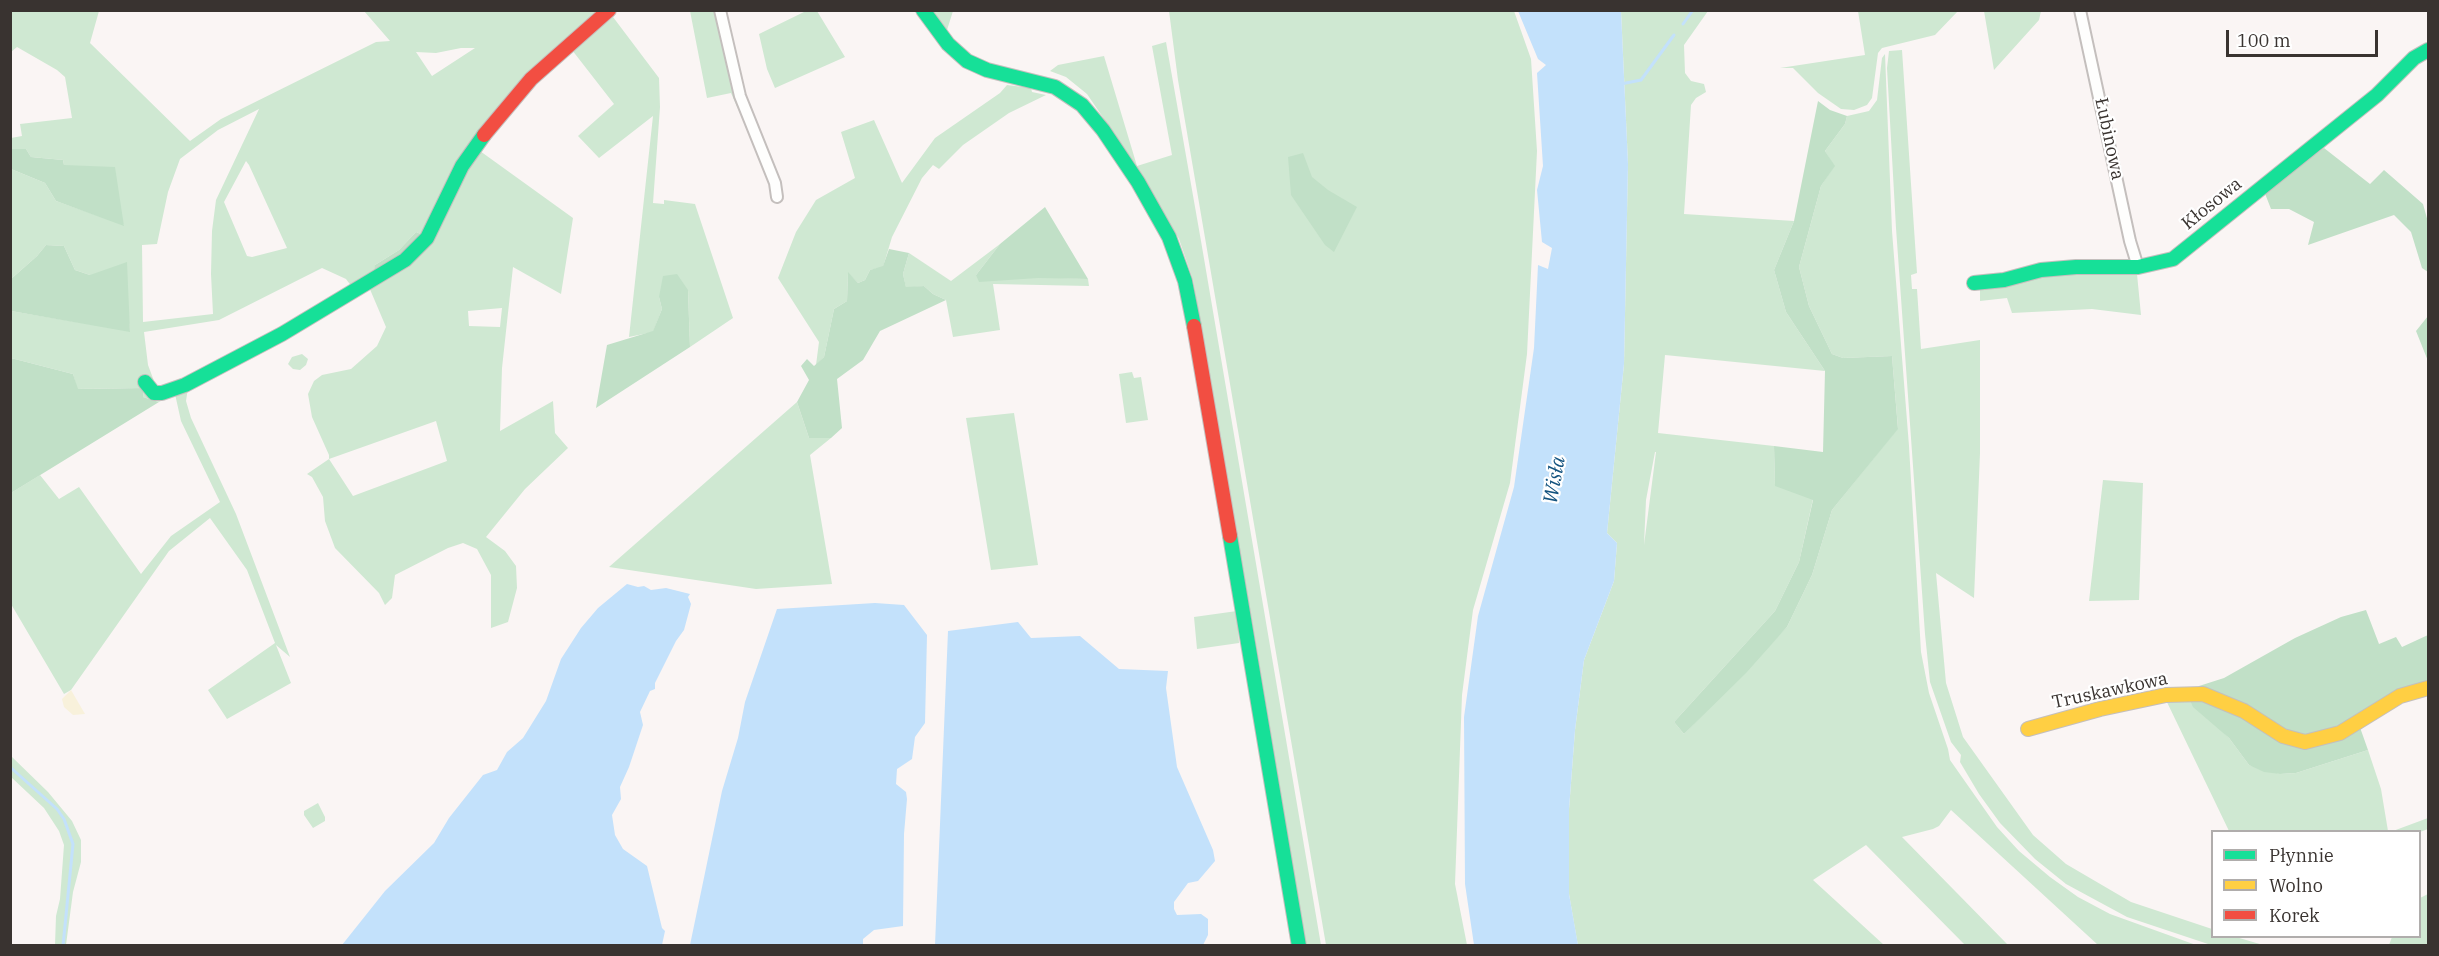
<!DOCTYPE html>
<html>
<head>
<meta charset="utf-8">
<style>
	body { margin:0 }
	#map { position:relative; width:2439px; height:956px; overflow:hidden; background:#faf5f4; font-family:"IBM Plex Serif",serif }
	canvas { display:block }
	.frame { position:absolute; inset:0; border:12px solid #393330; pointer-events:none }
	.legend { position:absolute; left:2211px; top:830px; width:210px; height:108px; box-sizing:border-box; background:#fff; border:2px solid #b0adac; margin:0; padding:8px 10px; list-style:none; font-size:18px; color:#393330 }
	.legend li { display:flex; align-items:center; gap:12px; height:30px }
	.legend b { width:30px; border:2px solid #b0adac }
	.scale { position:absolute; left:2226px; top:30px; width:152px; height:27px; box-sizing:border-box; border:3px solid #393330; border-top:0; padding-left:8px; font-size:18px; line-height:21px; white-space:nowrap; color:#393330; -webkit-text-stroke:4px #fff; paint-order:stroke }
</style>
</head>
<body>
<div id="map">
<canvas width="2439" height="956"></canvas>
<div class="frame"></div>
<ul class="legend">
<li><b style="height:8px;background:#16e098"></b>Płynnie</li>
<li><b style="height:8px;background:#ffcf43"></b>Wolno</li>
<li><b style="height:8px;background:#f24e42"></b>Korek</li>
</ul>
<div class="scale">100 m</div>
</div>
<script>
const g = document.querySelector('canvas').getContext('2d');
g.lineJoin = 'round';
function fillPath(path, color) { g.fillStyle = color; g.fill(path, 'evenodd'); }
const toPath = rows => new Path2D(rows.map(r => 'M' + r).join(''));
function strokePath(path, color, width, dash) { g.strokeStyle = color; g.lineWidth = width; g.lineCap = dash ? 'butt' : 'round'; g.setLineDash(dash || []); g.stroke(path); }
function write(font, color, halo, rows, align = 'center') {
  g.font = font + ' "IBM Plex Serif",serif'; g.lineWidth = 4.5; g.setLineDash([]); g.textBaseline = 'middle'; g.strokeStyle = halo; g.fillStyle = color; for (const [text, x, y, turn = 0] of rows) {
    g.save(); g.translate(x, y); g.rotate((+turn || 0) * Math.PI / 180); g.textAlign = isNaN(turn) ? turn : align; if (halo) g.strokeText(text, 0, 0); g.fillText(text, 0, 0); g.restore();
  }
}
fillPath(toPath([
	[11,11,99,11,90,43,190,141,221,119,376,42,390,41,364,11,602,11,527,78,423,235,416,232,399,250,375,265,375,273,352,287,346,279,322,268,219,320,144,332,148,365,157,389,188,388,186,401,191,418,236,514,290,657,276,645,291,683,227,719,208,690,275,643,247,570,210,518,169,551,71,690,64,694,11,604,11,493,40,475,59,499,79,487,141,574,171,536,220,502,181,421,175,394,159,402,143,397,144,388,77,389,73,374,11,358,11,311,130,331,127,306,90,275,75,270,64,246,46,245,37,256,11,279,11,169,45,183,56,201,124,225,64,165,63,160,31,157,26,149,11,149,11,138,22,136,20,124,72,118,65,77,57,70,17,47,11,52],
	[461,48,475,48,432,76,416,52,436,53],
	[259,109,216,200,212,231,211,274,213,314,143,322,142,245,157,244,168,192,180,159,218,130],
	[246,161,249,165,287,248,252,257,247,256,224,202],
	[690,11,717,11,750,127,747,129,731,93,707,98],
	[806,11,817,11,845,57,775,88,767,69,759,34],
	[933,11,953,11,947,30],
	[1169,11,1514,11,1531,59,1537,151,1527,354,1510,483,1473,610,1462,695,1455,884,1467,945,1326,945,1178,80],
	[1621,11,1708,11,1684,45,1685,73,1691,81,1704,84,1706,92,1696,98,1691,105,1684,214,1794,221,1774,270,1786,312,1825,371,1665,355,1658,433,1774,446,1775,485,1813,499,1799,562,1775,611,1674,722,1684,734,1787,627,1812,575,1832,510,1898,428,1892,356,1843,358,1832,354,1809,306,1799,267,1821,186,1834,166,1825,151,1845,124,1847,116,1869,111,1877,100,1882,58,1885,54,1892,231,1909,446,1921,652,1929,693,1948,749,1950,760,1997,827,2019,851,2050,877,2078,897,2110,914,2196,945,2098,945,1951,810,1939,826,1933,829,1902,837,2008,945,1965,945,1866,845,1813,880,1884,945,1578,946,1569,894,1569,809,1575,730,1584,660,1614,581,1617,543,1607,533,1624,364,1628,164],
	[1655,452,1656,452,1644,545,1646,500],
	[1858,11,1958,11,1935,35,1882,48,1878,53,1872,98,1867,105,1854,110,1841,109,1818,93,1793,68,1780,68,1865,55],
	[1984,11,2041,11,2039,20,1994,70],
	[613,17,659,78,660,107,653,203,664,204,664,200,695,204,733,318,690,347,688,290,659,297,662,309,653,332,629,337,653,116,599,158,578,136,614,104,572,50],
	[1166,42,1201,241,1321,945,1306,945,1255,638,1193,280,1179,239,1136,166,1087,94,1066,77,1050,71,1058,65,1104,56,1137,166,1172,155,1152,46],
	[1902,50,1917,273,1911,275,1912,289,1917,289,1921,349,1980,340,1980,453,1974,598,1936,573,1946,683,1963,737,2033,835,2066,864,2131,902,2212,929,2212,936,2236,937,2263,945,2211,945,2127,917,2066,884,2035,859,2000,823,1979,794,1960,762,1961,755,1951,742,1930,682,1925,634,1896,228,1887,68,1889,51],
	[1007,85,1031,88,1032,92,1046,95,1009,113,963,145,939,169,933,165,922,178,892,237,883,267,870,270,865,280,858,283,848,273,847,301,834,309,824,357,816,365,819,342,778,278,796,232,816,200,855,178,841,132,874,120,902,183,935,138,1000,93],
	[480,151,573,218,561,294,513,267,502,368,500,431,553,401,555,433,568,448,525,489,486,537,505,551,516,566,517,588,508,622,491,628,491,575,477,549,463,543,448,548,395,575,392,598,385,605,379,593,335,548,325,521,323,497,312,477,307,474,329,459,329,455,312,417,308,394,314,381,322,375,351,369,377,346,386,327,369,287,401,269,459,179],
	[502,308,500,327,469,326,468,311],
	[436,421,447,461,353,496,329,459],
	[1000,244,976,275,1088,279,1089,286,993,284,1000,330,953,337,946,300,933,294,924,286,906,288,903,274,909,253,951,281],
	[2130,271,2137,274,2141,315,2092,309,2012,313,2007,298,1980,301,1980,287,1986,284,2074,272],
	[302,354,308,359,306,365,300,370,293,369,288,364,292,357],
	[1132,372,1134,378,1141,377,1148,420,1126,423,1119,374],
	[797,402,809,438,831,438,810,455,832,584,756,589,609,567],
	[1014,413,1038,565,991,570,966,418],
	[2103,480,2143,483,2139,600,2089,601],
	[1237,611,1239,643,1197,649,1194,617],
	[2165,698,2189,698,2229,738,2249,765,2280,774,2296,773,2368,750,2381,789,2388,831,2229,831],
	[11,756,48,792,72,821,81,840,81,862,73,892,66,945,55,945,56,916,60,899,64,845,59,831,44,808,11,777],
	[318,803,325,817,325,821,313,828,304,815,304,811],
	[2428,818,2428,829,2420,832,2393,831],
	[2428,894,2428,944,2389,945,2392,937,2420,936,2420,898]
]), '#cfe8d2');
fillPath(toPath([
	[1818,101,1830,110,1847,116,1845,124,1825,151,1835,166,1821,186,1799,267,1809,306,1832,354,1843,358,1892,356,1898,429,1832,510,1812,575,1787,627,1746,673,1684,734,1674,722,1775,611,1799,562,1813,500,1775,486,1774,446,1823,452,1825,371,1786,312,1774,270,1794,221],
	[2324,148,2370,184,2384,170,2423,204,2428,222,2428,272,2422,268,2411,232,2394,215,2308,245,2314,222,2289,209,2271,209,2264,191],
	[10,149,26,149,31,157,63,160,64,165,115,167,124,226,56,201,45,183,11,169],
	[1303,153,1312,177,1328,190,1357,207,1334,252,1325,245,1291,195,1288,157],
	[1045,207,1088,279,1038,278,979,282,976,275,1000,244],
	[416,232,423,235,413,249,374,274,375,265,399,250],
	[46,245,64,246,75,270,90,275,127,262,130,332,11,311,11,279,37,256],
	[889,249,909,253,903,274,906,287,924,286,933,294,946,300,880,331,863,360,837,379,842,428,831,438,809,438,797,402,809,380,801,366,807,359,814,366,824,357,834,309,847,301,848,272,858,283,865,280,870,270,883,266],
	[677,274,688,290,690,347,596,408,607,345,653,331,662,309,659,297,663,276],
	[2428,316,2428,361,2416,331],
	[11,358,73,374,78,389,144,388,143,397,159,402,11,493],
	[2366,610,2379,644,2396,637,2402,647,2428,635,2428,687,2357,719,2368,750,2296,773,2280,774,2264,772,2249,765,2229,738,2193,707,2189,698,2199,686,2224,678,2295,638,2341,617]
]), '#c1e0c7');
fillPath(toPath([
	[71,690,85,714,73,715,64,707,62,699]
]), '#f8f1db');
fillPath(toPath([
	[1518,11,1621,11,1628,164,1624,364,1607,533,1617,543,1614,581,1584,660,1575,730,1569,809,1569,894,1578,945,1474,945,1465,884,1464,717,1478,616,1514,487,1534,348,1538,265,1548,269,1552,248,1542,242,1537,190,1543,166,1537,73,1546,65,1538,59],
	[627,584,638,587,644,586,651,590,666,588,690,594,688,597,691,604,684,630,676,641,655,683,655,689,650,691,640,712,643,725,629,767,620,787,621,799,612,815,615,835,623,849,647,866,662,928,665,931,662,945,342,945,385,891,434,843,449,818,483,775,497,770,507,752,523,738,546,701,561,659,581,628,598,608],
	[875,603,904,605,927,635,925,723,915,737,912,759,897,769,896,784,906,792,907,799,904,834,903,926,874,930,863,939,863,945,690,945,722,791,738,738,745,702,777,609],
	[1018,622,1031,638,1080,636,1119,669,1168,671,1166,688,1177,767,1213,850,1215,861,1198,881,1188,883,1174,902,1174,909,1177,915,1201,914,1208,919,1208,935,1203,945,935,945,948,631]
]), '#c3e1fb');
strokePath(toPath([
	[1683,24,1693,10],
	[1621,84,1641,80,1674,35],
	[10,767,57,809,64,819,73,844,63,946]
]), '#c3e1fb', 3);
const street = toPath([
	[720,10,740,96,775,183,777,197],
	[2080,10,2130,241,2138,267]
]);
const fast = toPath([
	[923,10,948,44,967,61,987,70,1055,87,1082,105,1103,130,1138,182,1169,237,1185,281,1194,326],
	[1974,283,2004,280,2041,270,2076,267,2138,267,2173,259,2377,95,2414,58,2428,50],
	[145,382,154,393,162,393,185,385,282,334,405,260,427,238,462,166,484,135],
	[1230,536,1299,946]
]);
const slow = toPath([
	[2028,729,2100,709,2166,695,2203,694,2244,711,2283,736,2305,742,2340,733,2400,696,2428,688]
]);
const jam = toPath([
	[484,135,531,79,609,10],
	[1194,326,1230,536]
]);
strokePath(street, '#c4bfbd', 14);
strokePath(fast, '#c4bfbd', 16);
strokePath(slow, '#c4bfbd', 16);
strokePath(jam, '#c4bfbd', 16);
strokePath(street, '#fefefd', 10);
strokePath(fast, '#16e098', 14);
strokePath(slow, '#ffcf43', 14);
strokePath(jam, '#f24e42', 14);
write('18px', '#393330', '#fff', [
	["Łubinowa",2109,139,78],
	["Kłosowa",2212,204,-39],
	["Truskawkowa",2110,691,-12]
]);
write('italic 20px', '#13537f', '#fff', [
	["Wisła",1555,480,-80]
]);
</script>
</body>
</html>
